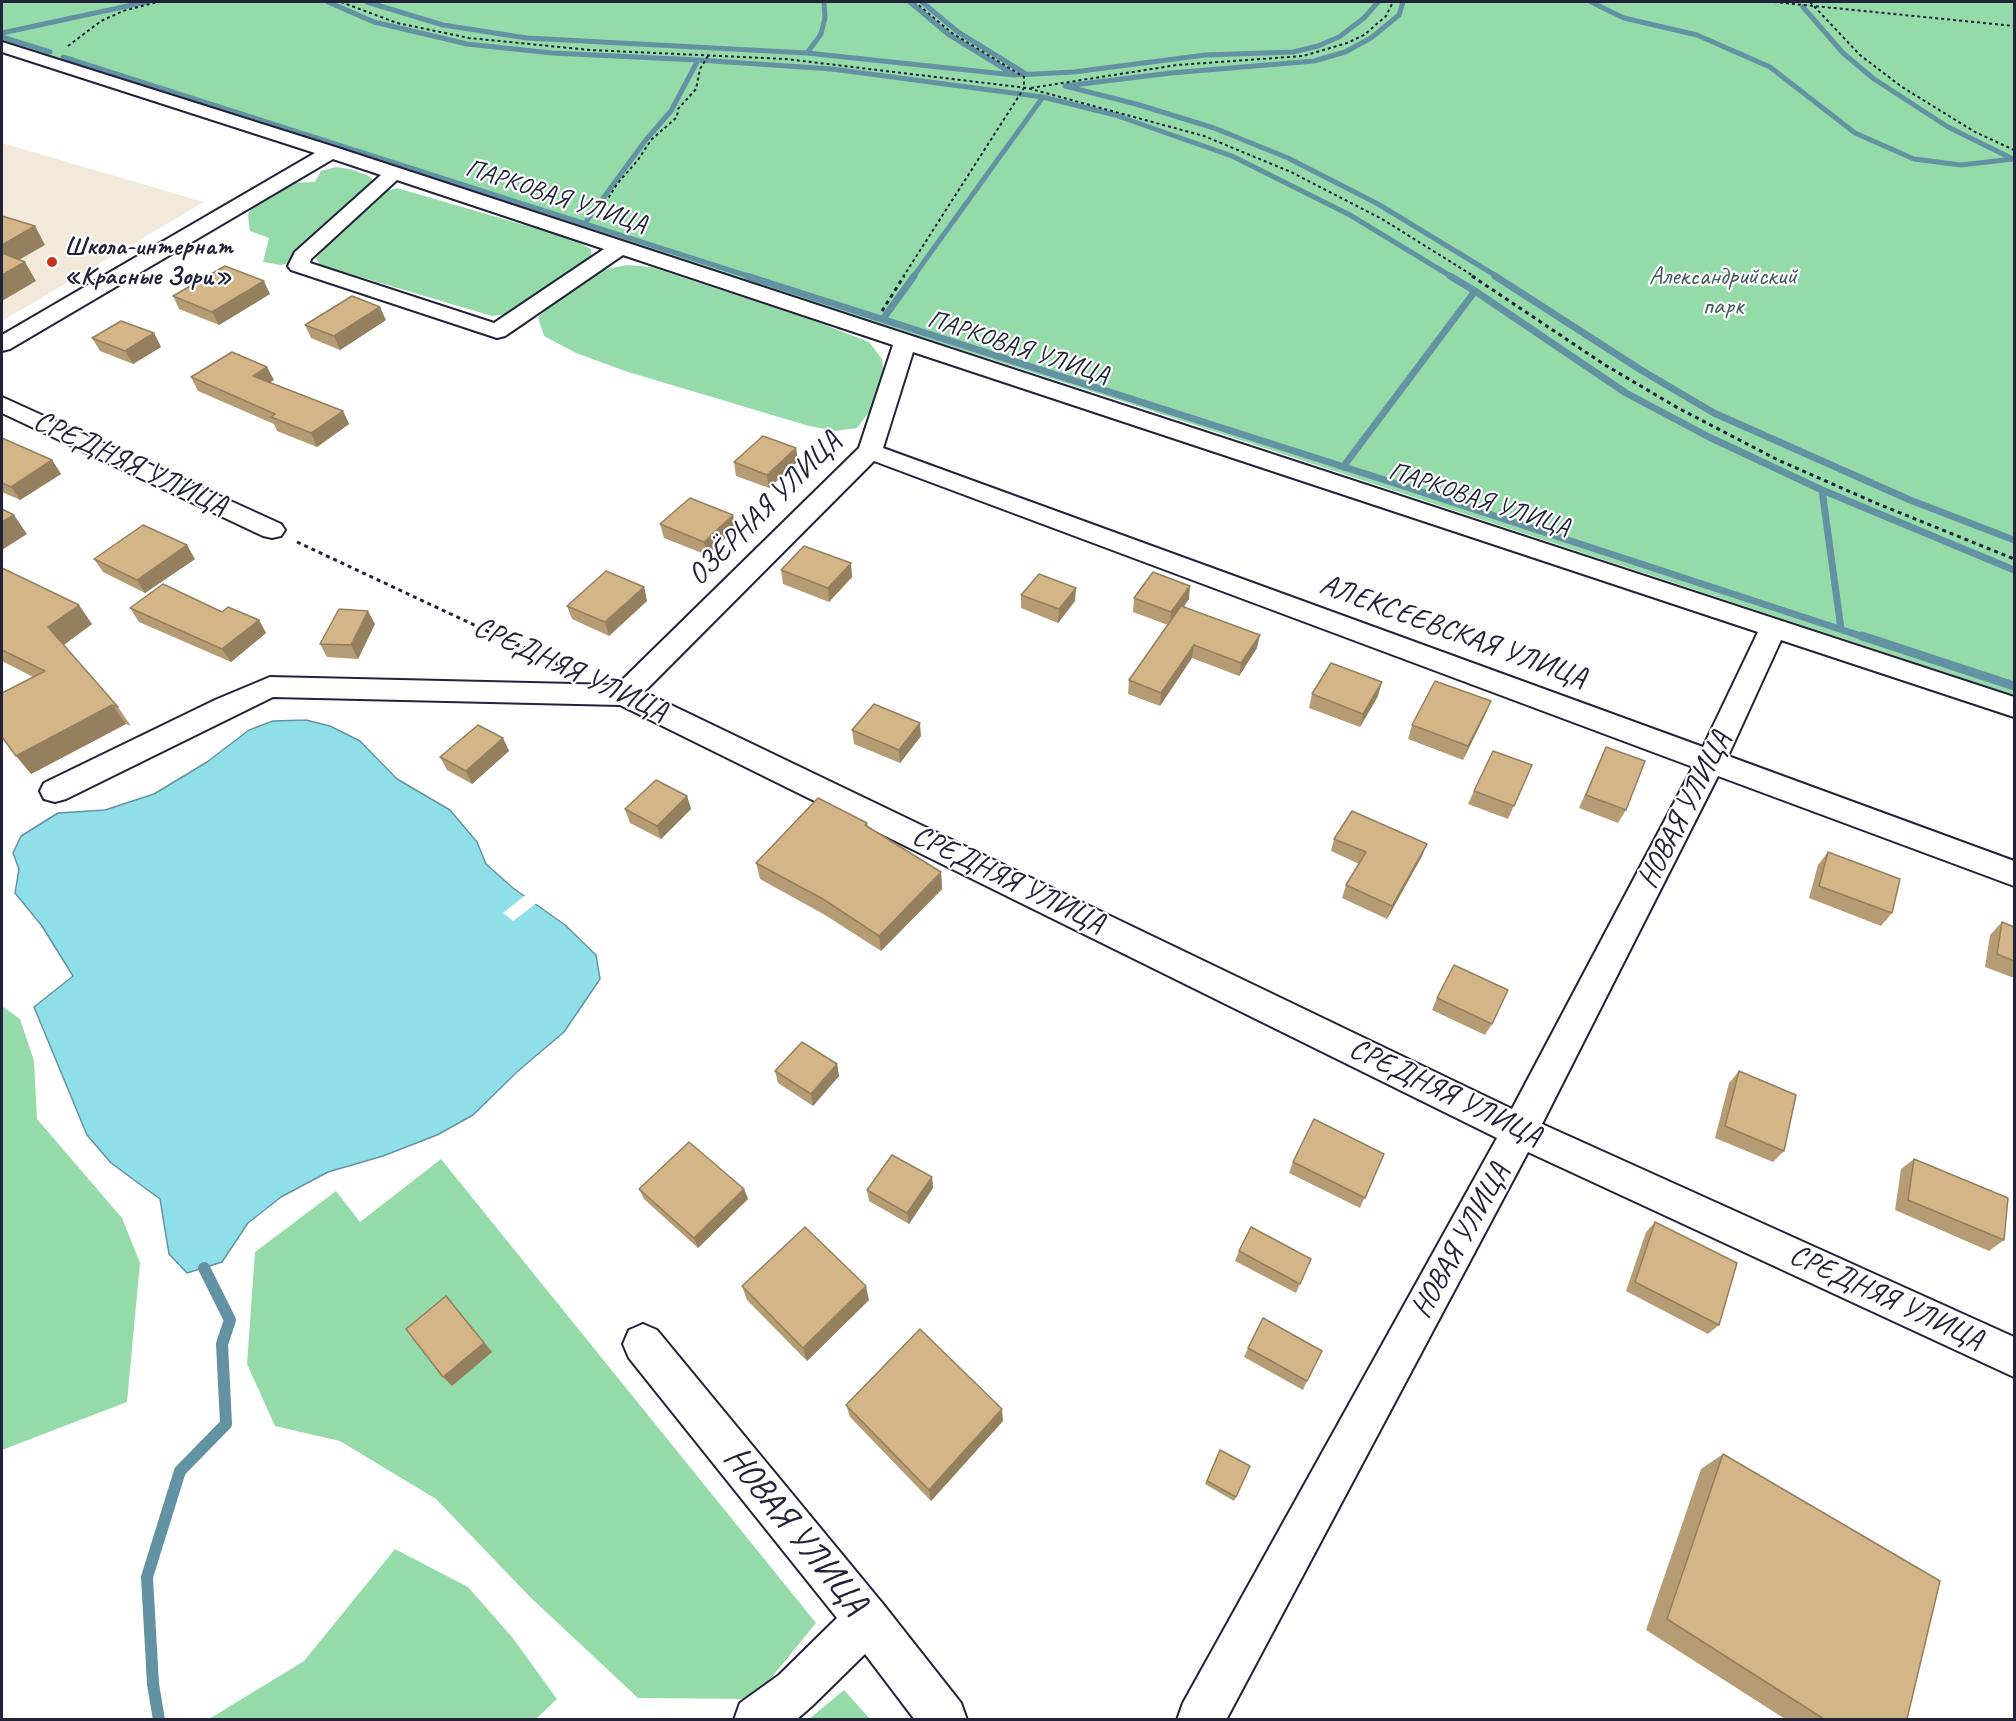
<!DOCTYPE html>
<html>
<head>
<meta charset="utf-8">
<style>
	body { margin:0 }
	#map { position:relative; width:2016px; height:1721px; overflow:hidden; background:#fff; font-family:Caveat,sans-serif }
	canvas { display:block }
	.frame { position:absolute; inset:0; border:3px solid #22223b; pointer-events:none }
</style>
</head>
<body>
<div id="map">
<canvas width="2016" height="1721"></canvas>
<div class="frame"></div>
</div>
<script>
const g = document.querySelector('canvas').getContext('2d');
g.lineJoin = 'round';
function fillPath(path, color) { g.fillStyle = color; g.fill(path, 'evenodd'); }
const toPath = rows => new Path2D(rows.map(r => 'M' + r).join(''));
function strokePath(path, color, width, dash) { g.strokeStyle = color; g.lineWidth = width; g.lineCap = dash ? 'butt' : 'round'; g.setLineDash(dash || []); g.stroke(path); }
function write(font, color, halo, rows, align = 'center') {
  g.font = font + ' Caveat,sans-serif'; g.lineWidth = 4.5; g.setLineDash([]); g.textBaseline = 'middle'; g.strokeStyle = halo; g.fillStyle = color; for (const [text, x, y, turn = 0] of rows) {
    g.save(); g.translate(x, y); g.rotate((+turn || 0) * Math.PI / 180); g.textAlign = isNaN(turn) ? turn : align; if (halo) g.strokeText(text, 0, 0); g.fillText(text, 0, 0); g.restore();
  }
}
fillPath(toPath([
	[2,143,204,202,2,321]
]), '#f2e9db');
fillPath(toPath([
	[2,2,2014,2,2014,695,1134,405,2,43],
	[336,167,350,169,369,176,375,182,290,263,281,265,263,262,269,238,250,231,248,215,255,200,286,183,315,182,321,171],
	[397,188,572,239,591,249,591,257,540,295,506,314,492,316,320,265,316,258,341,231,384,192],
	[627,265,651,267,812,320,869,342,882,359,884,377,873,407,857,428,835,431,809,426,625,371,576,353,544,336,538,317,563,296,602,270],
	[2,1006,20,1019,34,1061,37,1119,122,1218,140,1263,127,1402,2,1450],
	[441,1159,816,1623,754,1699,638,1698,530,1597,436,1499,340,1441,275,1426,247,1364,255,1252,336,1191,360,1222],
	[395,1549,468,1587,512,1637,557,1699,536,1719,209,1719,304,1661],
	[844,1690,870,1719,809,1719]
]), '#95dba9');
const water = toPath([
	[306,720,330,726,360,741,397,779,450,810,477,842,486,864,513,888,565,925,596,955,600,979,564,1032,518,1071,473,1115,437,1135,383,1156,328,1172,281,1197,248,1223,222,1262,187,1273,169,1254,160,1199,111,1163,87,1135,34,1007,73,976,42,926,15,893,19,869,13,853,21,836,58,813,105,810,154,794,207,762,249,730,273,721,306,720]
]);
fillPath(water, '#8fdfe9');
strokePath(water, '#6393a3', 1.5);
fillPath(toPath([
	[527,894,538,902,513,921,503,913]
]), '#fff');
strokePath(toPath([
	[328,2,374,22,467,44,552,53,698,60,671,111,645,141,585,223],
	[367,2,443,25,527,38,807,53],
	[824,2,825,18,821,34,807,53,1014,75,1074,72,1205,55,1293,52,1318,46,1339,37,1364,18,1378,2],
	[910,2,948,34,1013,74],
	[922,2,958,32,1026,74],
	[1403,2,1399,15,1371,38,1345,52,1314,61,1171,73,1065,86,1136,104,1214,128,1288,158,1378,204,1498,277],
	[1591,2,1624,18,1697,35,1770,67,1855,133,1914,159,1961,165,2013,159],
	[1803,7,1843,53,1874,79,1948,127,2013,159],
	[2,33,146,2],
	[2,37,50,52],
	[63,57,751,277],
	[698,60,832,69,1043,97],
	[913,277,1043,97,1115,115,1232,156,1350,215,1452,277]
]), '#6393a3', 5);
strokePath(toPath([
	[747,276,1391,482,1867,638],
	[1450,276,1475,291],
	[1495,276,1641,370,1714,413,1910,500,2014,540],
	[883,319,914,276],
	[1343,467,1475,291,1626,393,1709,437,1822,490],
	[1841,629,1822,490,2014,570]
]), '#6393a3', 7);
strokePath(toPath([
	[1862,636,2014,686]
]), '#6393a3', 9);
strokePath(toPath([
	[159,1720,153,1684,147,1577,180,1471,226,1424,222,1344,230,1320,204,1268]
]), '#6393a3', 12);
const minor = toPath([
	[2,42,338,148,2014,697,2014,717,1781,640,1728,756,2014,861,2014,886,1718,776,1542,1124,2014,1337,2014,1377,1528,1152,1226,1720,1177,1720,1183,1703,1497,1138,620,705,273,697,66,799,55,802,44,799,40,791,44,783,215,700,270,677,617,685,859,448,893,345,623,255,505,336,497,338,291,270,288,266,295,252,381,175,333,159,10,349,2,351,2,335,315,153,2,52,2,42],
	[397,180,604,249,494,323,310,263,311,259,397,180],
	[913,352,1758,632,1703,747,883,448,913,352],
	[874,461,1693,767,1512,1109,644,692,874,461],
	[2,397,281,524,285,530,281,536,272,538,263,536,2,413,2,397],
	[643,1324,657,1330,883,1604,961,1703,967,1720,915,1720,865,1654,811,1707,796,1720,734,1720,740,1703,779,1675,837,1618,629,1358,623,1344,629,1330,643,1324]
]);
strokePath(minor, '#22223b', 4);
strokePath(toPath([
	[341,2,397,23,469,38,590,50,786,59,1027,88,1204,136,1291,172,1382,219,1475,277],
	[1774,2,2014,26],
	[1810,2,1860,55,1902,87,1975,132,2014,150],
	[68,46,101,21,123,11,157,2],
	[1031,88,1177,65,1303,56,1347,43,1364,35,1386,16,1393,2],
	[596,218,617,184,638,160,651,140,677,117,678,109,696,89,700,69,708,56],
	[903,277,1024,88,1024,77,952,33,915,2]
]), '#22223b', 2, [3, 3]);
strokePath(toPath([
	[1472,276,1605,365,1678,408,1778,460,1878,504,2014,559],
	[882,311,904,276],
	[297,542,502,638]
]), '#22223b', 3, [4, 4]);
strokePath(toPath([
	[499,636,562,666]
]), '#22223b', 4, [4.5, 4.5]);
fillPath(minor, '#fff');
fillPath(toPath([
	[270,294,219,325,179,309,173,296],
	[386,320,340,350,311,338,305,325],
	[154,333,161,347,133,364,100,351,92,338],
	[191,377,274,380,270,382,343,411,349,424,317,447,277,431,274,424,198,391],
	[2,438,52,460,61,474,20,500,2,492],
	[796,448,798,461,769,488,736,476,734,462],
	[660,524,736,528,707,555,664,538],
	[94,559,195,559,145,593,103,572],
	[2,568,92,624,64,645,118,707,131,726,126,724,31,774,33,677,2,661],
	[781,570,852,577,829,602,783,584],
	[644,587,647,601,609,636,572,619,567,606],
	[1021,595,1075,601,1058,623,1021,608],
	[1134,598,1189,599,1184,606,1257,648,1239,676,1192,658,1160,706,1128,694,1129,680,1168,625,1133,612],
	[130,608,222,612,259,620,266,633,231,662,139,622],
	[375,624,358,659,327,657,320,644],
	[1312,694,1378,696,1360,727,1309,708],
	[1491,701,1485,715,1463,760,1408,739,1412,725],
	[852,730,921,736,900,763,854,744],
	[503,738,509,751,472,784,447,770,440,757],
	[1606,747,1626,810,1618,823,1579,808,1600,760],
	[1532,765,1508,819,1468,804,1474,791],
	[687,796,691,809,661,839,630,823,625,809],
	[867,823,868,827,941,872,942,889,881,951,825,915,760,879,756,863],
	[1334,839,1427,844,1422,856,1387,919,1342,898,1346,885,1359,864,1331,851],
	[1828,852,1892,913,1881,926,1809,898,1818,865],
	[2002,922,2014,927,2014,978,1985,967,1990,935],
	[1437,998,1492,1024,1485,1035,1432,1010],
	[837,1064,839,1076,813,1106,778,1083,775,1071],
	[1739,1071,1784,1151,1773,1162,1715,1138,1729,1083],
	[1384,1154,1360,1208,1289,1173,1293,1162],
	[1914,1159,2004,1240,1989,1251,1895,1210,1901,1169],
	[932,1177,933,1188,909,1224,869,1201,867,1190],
	[639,1189,744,1189,748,1199,698,1248,644,1199],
	[1655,1222,1719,1325,1708,1334,1626,1291,1646,1232],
	[1239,1251,1311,1259,1296,1293,1235,1261],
	[742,1286,869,1300,807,1361,747,1300],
	[1248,1348,1307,1381,1303,1390,1244,1357],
	[846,1405,1003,1421,931,1501,850,1417],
	[1220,1450,1250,1466,1234,1501,1205,1484],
	[1723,1454,1907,1719,1785,1719,1646,1630,1701,1469]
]), '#b59c74');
fillPath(toPath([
	[35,226,45,245,10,265,2,250,2,245],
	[25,262,36,281,2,301,2,275],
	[264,281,270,294,219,325,212,312],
	[380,307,386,320,340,350,334,336],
	[154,333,161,347,133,364,125,351],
	[267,367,274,380,259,389,253,376],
	[343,411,349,424,317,447,311,433],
	[796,448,798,461,769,488,767,475],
	[52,460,61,474,20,500,11,487],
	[14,515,27,534,2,550,2,522],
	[733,515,736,528,707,555,704,542],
	[187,545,195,559,145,593,137,580],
	[851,563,852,577,829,602,828,588],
	[1190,586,1189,599,1170,625,1171,612],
	[644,587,647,601,609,636,605,622],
	[1076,588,1075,601,1058,623,1059,609],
	[79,605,92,624,62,646,48,627],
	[368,611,375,624,358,659,351,645],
	[259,620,266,633,231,662,222,649],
	[1260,635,1257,648,1239,676,1241,663],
	[1194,645,1192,658,1160,706,1161,693],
	[1382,682,1378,696,1360,727,1363,714],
	[1491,701,1485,715,1463,760,1468,746],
	[112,705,126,724,31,774,16,756],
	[920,723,921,736,900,763,899,750],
	[503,738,509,751,472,784,466,771],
	[687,796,691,809,661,839,657,826],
	[1427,844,1422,856,1387,919,1392,906],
	[941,872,942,889,881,951,879,936],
	[837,1064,839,1076,813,1106,811,1094],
	[932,1177,933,1188,909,1224,907,1213],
	[744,1189,748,1199,698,1248,694,1238],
	[866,1286,869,1300,807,1361,803,1348],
	[446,1296,492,1352,452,1386,443,1377],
	[1002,1409,1003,1421,931,1501,929,1490]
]), '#947f5e');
const building = toPath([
	[2,216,35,226,2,245,2,216],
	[2,253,25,262,2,275,2,253],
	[225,266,264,281,212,312,173,296,225,266],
	[352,296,380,307,334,336,305,325,352,296],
	[121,321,154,333,125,351,92,338,121,321],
	[232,352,267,367,253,376,343,411,311,433,271,417,275,414,191,377,232,352],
	[763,436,796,448,767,475,734,462,763,436],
	[2,438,52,460,11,487,2,483,2,438],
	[690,498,733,515,704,542,660,524,690,498],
	[2,509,14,515,2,522,2,509],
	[143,525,187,545,137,580,94,559,143,525],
	[804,546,851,563,828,588,781,570,804,546],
	[2,568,79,605,48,627,118,707,112,705,16,756,2,737,2,693,45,671,2,650,2,568],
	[606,571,644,587,605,622,567,606,606,571],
	[1153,572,1190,586,1171,612,1134,598,1153,572],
	[1039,574,1076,588,1059,609,1021,595,1039,574],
	[163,584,222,612,228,607,259,620,222,649,130,608,163,584],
	[1181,606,1260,635,1241,663,1194,645,1161,693,1129,680,1181,606],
	[339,609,368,611,351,645,320,644,339,609],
	[1331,663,1382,682,1363,714,1312,694,1331,663],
	[1435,681,1491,701,1468,746,1412,725,1435,681],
	[874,704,920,723,899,750,852,730,874,704],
	[478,725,503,738,466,771,440,757,478,725],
	[1606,747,1645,761,1626,810,1586,795,1606,747],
	[1493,751,1532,765,1514,806,1474,791,1493,751],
	[656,780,687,796,657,826,625,809,656,780],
	[818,798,867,823,865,825,941,872,879,936,823,899,756,863,818,798],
	[1352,811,1427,844,1392,906,1346,885,1366,852,1334,839,1352,811],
	[1828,852,1900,879,1892,913,1819,886,1828,852],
	[2002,922,2014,927,2014,961,1997,954,2002,922],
	[1454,965,1508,990,1492,1024,1437,998,1454,965],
	[802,1042,837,1064,811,1094,775,1071,802,1042],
	[1739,1071,1796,1095,1784,1151,1725,1126,1739,1071],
	[1314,1119,1384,1154,1365,1198,1293,1162,1314,1119],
	[689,1142,744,1189,694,1238,639,1189,689,1142],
	[892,1155,932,1177,907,1213,867,1190,892,1155],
	[1914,1159,2008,1198,2004,1240,1908,1200,1914,1159],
	[1655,1222,1737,1263,1719,1325,1635,1282,1655,1222],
	[805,1227,866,1286,803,1348,742,1286,805,1227],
	[1251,1227,1311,1259,1300,1284,1239,1251,1251,1227],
	[446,1296,484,1343,443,1377,406,1329,446,1296],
	[1263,1318,1322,1351,1307,1381,1248,1348,1263,1318],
	[920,1329,1002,1409,929,1490,846,1405,920,1329],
	[1220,1450,1250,1466,1236,1497,1207,1481,1220,1450],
	[1723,1454,1940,1581,1907,1719,1824,1719,1667,1619,1723,1454]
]);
fillPath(building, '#d3b587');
strokePath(building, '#947f5e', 1.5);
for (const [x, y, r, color] of [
	[52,262,6,"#c8321e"]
]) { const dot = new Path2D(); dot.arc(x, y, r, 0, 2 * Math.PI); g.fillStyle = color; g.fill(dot); strokePath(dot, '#fff', 2); }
write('26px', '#22223b', '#fff', [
	["ПАРКОВАЯ УЛИЦА",556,197,18],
	["ПАРКОВАЯ УЛИЦА",1018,348,18],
	["ПАРКОВАЯ УЛИЦА",1479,500,18]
]);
write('bold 26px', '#22223b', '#fff', [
	["Школа-интернат",64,247],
	["«Красные Зори»",64,277]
], 'left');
write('26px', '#445a5c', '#fff', [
	["Александрийский",1723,277],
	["парк",1723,307]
]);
write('30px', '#22223b', '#fff', [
	["СРЕДНЯЯ УЛИЦА",130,464,25],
	["ОЗЁРНАЯ УЛИЦА",765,509,-45],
	["АЛЕКСЕЕВСКАЯ УЛИЦА",1453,632,20],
	["СРЕДНЯЯ УЛИЦА",570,670,25],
	["НОВАЯ УЛИЦА",1685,810,-63],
	["СРЕДНЯЯ УЛИЦА",1008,880,26],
	["СРЕДНЯЯ УЛИЦА",1445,1093,26],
	["НОВАЯ УЛИЦА",1461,1241,-61],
	["СРЕДНЯЯ УЛИЦА",1886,1298,25]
]);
write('36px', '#22223b', '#fff', [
	["НОВАЯ УЛИЦА",795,1531,51]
]);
</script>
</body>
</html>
